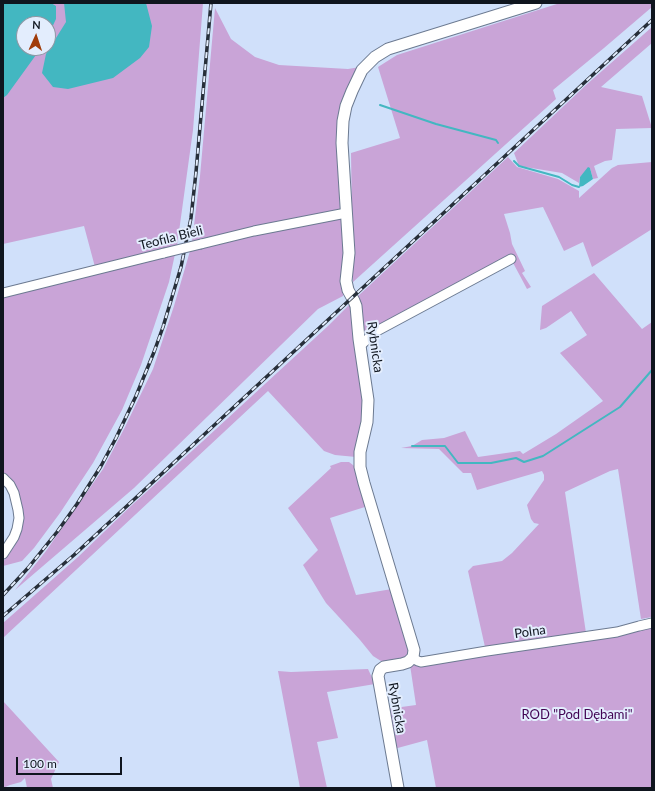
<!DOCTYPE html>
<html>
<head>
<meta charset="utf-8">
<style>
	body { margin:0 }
	#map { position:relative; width:655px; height:791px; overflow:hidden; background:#d0e0fa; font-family:Lato,sans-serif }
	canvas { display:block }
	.frame { position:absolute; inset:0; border:4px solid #0f151e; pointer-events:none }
	.north { position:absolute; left:16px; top:16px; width:40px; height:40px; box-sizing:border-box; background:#e3edfd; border:1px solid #8e97a4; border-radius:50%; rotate:3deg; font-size:11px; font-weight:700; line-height:16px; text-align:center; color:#0f151e }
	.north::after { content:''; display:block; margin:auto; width:14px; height:18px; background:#a03c0a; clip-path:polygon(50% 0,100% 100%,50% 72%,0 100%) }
	.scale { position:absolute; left:16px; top:757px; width:106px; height:18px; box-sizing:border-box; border:2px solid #0f151e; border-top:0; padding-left:5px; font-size:12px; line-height:14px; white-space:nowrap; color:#0f151e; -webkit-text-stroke:3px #e3edfd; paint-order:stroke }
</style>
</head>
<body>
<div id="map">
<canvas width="655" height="791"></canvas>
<div class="frame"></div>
<div class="north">N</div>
<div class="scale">100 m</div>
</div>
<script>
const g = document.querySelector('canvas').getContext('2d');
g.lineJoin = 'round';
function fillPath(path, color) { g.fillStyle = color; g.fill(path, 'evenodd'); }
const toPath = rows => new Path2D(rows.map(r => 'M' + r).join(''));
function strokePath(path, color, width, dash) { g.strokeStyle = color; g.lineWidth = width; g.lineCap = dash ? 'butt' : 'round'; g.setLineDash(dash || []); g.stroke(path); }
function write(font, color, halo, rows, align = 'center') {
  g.font = font + ' Lato,sans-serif'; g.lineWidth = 4; g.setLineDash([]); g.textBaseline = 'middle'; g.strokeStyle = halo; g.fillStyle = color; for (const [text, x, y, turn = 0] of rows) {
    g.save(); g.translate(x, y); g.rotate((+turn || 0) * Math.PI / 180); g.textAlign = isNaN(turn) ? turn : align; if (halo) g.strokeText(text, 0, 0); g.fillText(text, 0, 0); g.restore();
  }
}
fillPath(toPath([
	[3,3,203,3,193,130,177,246,95,267,84,226,3,244],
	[24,24,48,24,48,48,24,48],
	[560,3,652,3,652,7,604,48,553,90,556,99,353,282,351,153,400,138,378,67,397,55],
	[215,8,231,39,255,57,279,65,348,69,360,67,343,98,338,115,337,132,340,209,192,242,200,176],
	[652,27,652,43,601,87,642,96,652,128,616,129,612,160,605,161,594,166,598,178,593,179,590,168,580,177,579,183,562,173,519,166,514,153,586,85],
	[508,157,517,167,558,179,579,191,579,198,612,168,618,165,652,162,652,229,592,267,583,242,564,251,543,207,504,214,510,233,512,244,525,271,522,273,531,287,527,289,511,259,363,341,357,297],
	[342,219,345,252,343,296,318,309,134,488,15,590,46,551,103,469,125,427,153,369,174,306,190,251,247,236],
	[175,254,169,282,141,365,122,410,93,463,60,513,34,548,22,561,3,566,3,562,14,547,22,526,20,501,10,477,3,472,3,298],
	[594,273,642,329,652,322,652,617,641,619,618,469,610,471,565,492,586,633,485,647,468,571,473,566,502,561,512,553,539,524,534,523,531,519,527,505,544,480,544,475,542,471,477,490,471,473,463,473,439,449,401,448,412,446,422,440,444,438,465,431,478,457,520,451,523,454,556,434,603,401,560,353,587,335,571,311,546,328,540,330,542,306],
	[351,303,365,406,356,457,335,455,324,451,268,391,3,638,3,623,78,557,132,505,203,441,328,326],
	[341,462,349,462,353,465,356,468,368,506,330,518,356,595,392,589,411,647,408,659,389,662,381,661,373,656,360,640,326,603,321,595,303,565,318,550,288,508,331,468,330,466],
	[652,627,652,788,467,788,467,787,462,788,436,788,427,740,394,749,387,709,416,705,410,665,629,633],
	[368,669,375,684,327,692,338,738,317,742,327,788,300,788,278,671,291,672],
	[3,701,59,762,51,779,53,788,27,788,25,778,21,782,10,785,3,788]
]), '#c9a4d7');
fillPath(toPath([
	[3,3,51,3,56,6,56,19,48,36,48,24,24,24,24,48,41,48,7,95,3,98],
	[64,3,146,3,152,26,149,47,140,58,113,78,68,89,53,87,42,73,46,54,66,22],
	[588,167,590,168,593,179,583,186,579,187,580,177]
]), '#43b7c1');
strokePath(toPath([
	[380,105,436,124,496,140,498,143],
	[514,161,519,166,559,177,572,185,579,187],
	[412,446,445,446,458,463,491,463,516,458,524,462,543,456,620,407,652,370]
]), '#43b7c1', 2);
const minor = toPath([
	[201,244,254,231,346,213],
	[3,293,164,253],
	[360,346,375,332,511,259],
	[3,478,10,485,14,493,18,510,19,518,17,529,14,537,3,554],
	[412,658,418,661,421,662,487,651,617,632,639,626,652,623]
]);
const tertiary = toPath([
	[398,788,378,676,380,670,384,667,402,664,408,662,413,657,414,650,364,483,360,467,360,452,367,422,368,400,359,339,356,306,354,301,348,290,346,281,349,253,342,143,343,121,346,106,352,91,362,70,375,57,388,49,536,3]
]);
strokePath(minor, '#6c7a91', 11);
strokePath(tertiary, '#6c7a91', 13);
strokePath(minor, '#fff', 9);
strokePath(tertiary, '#fff', 11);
const rail = toPath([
	[3,595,28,568,57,532,77,504,101,466,116,438,136,396,154,352,163,327,181,267,191,218,196,172,211,3],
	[3,616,39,585,74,555,652,20]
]);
strokePath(rail, '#272f3a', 3.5);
strokePath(rail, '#e3edfd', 2, [6]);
const minorBridge = toPath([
	[164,253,201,244]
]);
strokePath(minorBridge, '#6c7a91', 11, []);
strokePath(minorBridge, '#fff', 9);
write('13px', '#0f151e', '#e3edfd', [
	["Teofila Bieli",171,238,-14],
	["Rybnicka",375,347,82],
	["Polna",530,632,-8],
	["Rybnicka",397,708,80]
]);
write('13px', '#410353', '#e3edfd', [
	["ROD \"Pod Dębami\"",577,715]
]);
</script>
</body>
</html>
